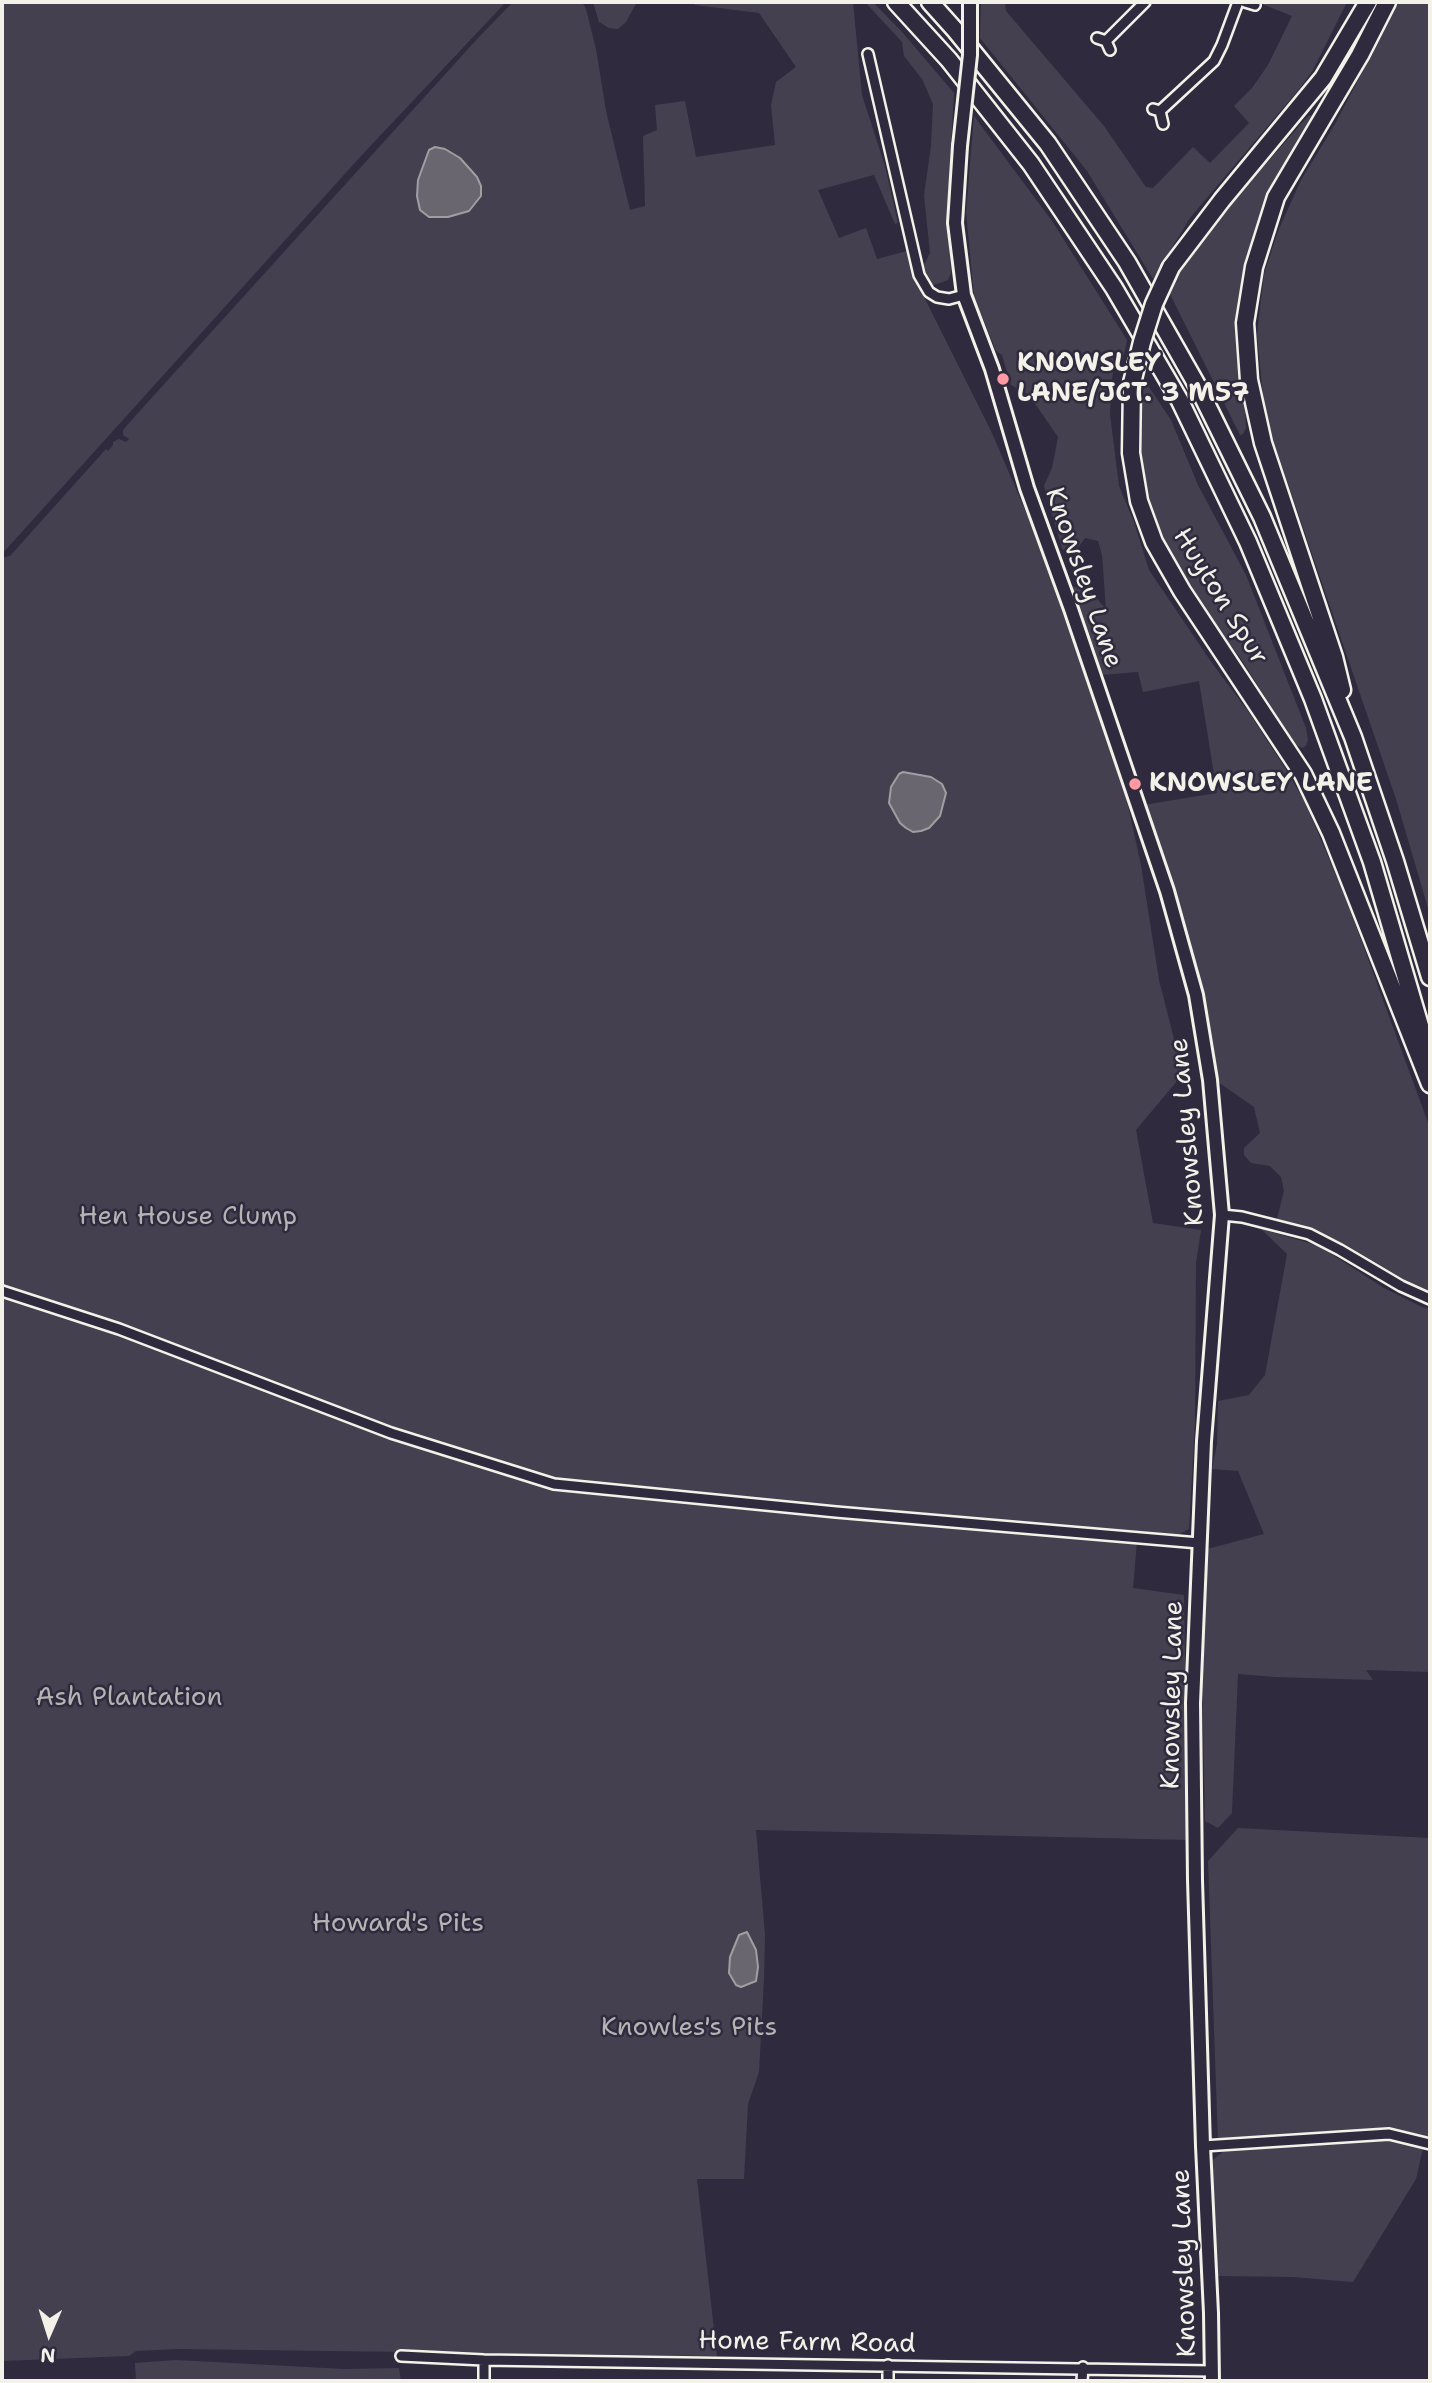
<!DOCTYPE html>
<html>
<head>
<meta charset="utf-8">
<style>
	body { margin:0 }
	#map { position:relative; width:1432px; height:2383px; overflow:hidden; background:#2f2a3d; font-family:"Shantell Sans",sans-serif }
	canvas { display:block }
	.frame { position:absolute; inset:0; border:4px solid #f4f1e8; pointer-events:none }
	.north { position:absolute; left:14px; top:2299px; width:70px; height:70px; -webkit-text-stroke:5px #2f2a3d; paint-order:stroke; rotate:183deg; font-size:19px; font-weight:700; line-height:28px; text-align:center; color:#f4f1e8 }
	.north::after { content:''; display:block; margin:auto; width:24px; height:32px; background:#f4f1e8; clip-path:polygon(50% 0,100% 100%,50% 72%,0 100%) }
</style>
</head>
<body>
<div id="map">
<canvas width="1432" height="2383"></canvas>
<div class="frame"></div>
<div class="north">N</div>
</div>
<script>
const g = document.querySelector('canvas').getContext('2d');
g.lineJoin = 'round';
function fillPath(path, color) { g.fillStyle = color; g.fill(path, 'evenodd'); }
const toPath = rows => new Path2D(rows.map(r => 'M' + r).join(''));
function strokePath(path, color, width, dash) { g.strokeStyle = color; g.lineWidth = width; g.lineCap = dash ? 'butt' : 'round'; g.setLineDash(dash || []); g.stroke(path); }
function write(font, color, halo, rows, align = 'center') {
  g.font = font + ' "Shantell Sans",sans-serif'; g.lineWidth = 5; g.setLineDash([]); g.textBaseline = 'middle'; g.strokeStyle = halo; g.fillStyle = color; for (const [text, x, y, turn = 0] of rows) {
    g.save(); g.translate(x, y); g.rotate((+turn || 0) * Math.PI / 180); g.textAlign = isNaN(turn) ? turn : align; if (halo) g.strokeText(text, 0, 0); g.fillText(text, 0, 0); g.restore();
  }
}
fillPath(toPath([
	[2,2,506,2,361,156,2,554],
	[513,2,582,2,586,9,596,49,606,111,630,210,645,206,643,136,657,130,655,105,685,101,696,157,775,145,771,105,776,82,796,67,759,13,695,5,693,2,853,2,862,95,885,166,898,223,895,224,874,175,818,190,839,238,866,228,877,259,907,251,924,297,991,431,1045,556,1127,801,1141,865,1159,980,1183,1074,1136,1130,1153,1223,1201,1230,1196,1263,1195,1423,1189,1529,1181,1533,1178,1540,1137,1541,1133,1588,1184,1595,1188,1840,756,1830,765,1935,764,1979,759,2072,748,2104,744,2179,697,2179,717,2356,177,2349,136,2351,129,2356,2,2361,2,558,10,556,106,449,108,451,113,445,113,442,119,439,126,442,129,439,123,435,123,430,137,414,478,38],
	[593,2,637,2,626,22,618,29,609,28,599,22],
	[865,2,873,2,903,33,954,93,947,219,951,273,948,280,940,283,933,285,926,278,924,265,930,253,924,195,931,146,933,104,922,79,904,56,902,42],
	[981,2,1005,2,1006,11,1104,126,1146,187,1153,188,1193,147,1210,163,1249,123,1234,106,1252,88,1268,65,1292,16,1257,2,1347,2,1313,70,1300,88,1190,218,1153,279,1087,171,980,38],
	[1399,2,1430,2,1430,915,1396,799,1274,443,1264,406,1257,334,1264,274,1278,231,1301,180,1335,124],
	[1313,115,1276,179,1262,211,1245,263,1240,312,1246,428,1243,434,1240,435,1169,292,1193,250,1231,200,1243,190,1308,116],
	[974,116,1052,221,1127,340,1123,359,1115,361,1112,379,1110,414,1119,486,1134,522,1149,570,1212,663,1250,714,1285,768,1305,802,1346,899,1430,1128,1430,1292,1417,1287,1306,1226,1277,1219,1284,1191,1281,1177,1270,1166,1251,1163,1244,1155,1244,1148,1260,1133,1254,1107,1218,1082,1209,1025,1181,917,1143,805,1217,793,1199,681,1143,692,1138,672,1101,675,1072,586,1093,594,1106,609,1102,555,1098,541,1085,538,1073,555,1062,549,1044,486,1052,468,1058,437,1029,395,1011,385,1002,355,996,351,974,296,966,212],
	[1141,375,1171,420,1198,485,1246,575,1306,728,1308,740,1306,746,1302,748,1295,744,1241,659,1209,616,1159,530,1147,498,1140,471,1136,407],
	[1261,1229,1319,1246,1384,1288,1422,1307,1430,1309,1430,1672,1366,1670,1373,1680,1275,1677,1238,1674,1232,1813,1218,1828,1205,1821,1202,1670,1205,1552,1207,1549,1264,1534,1238,1471,1212,1469,1217,1444,1218,1401,1249,1395,1265,1375,1287,1254],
	[1238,1828,1430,1838,1430,2136,1423,2137,1390,2129,1218,2141,1208,1861],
	[1383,2140,1423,2148,1416,2179,1353,2282,1293,2277,1217,2276,1209,2163,1224,2151],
	[176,2360,344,2369,399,2368,401,2381,136,2381,135,2363]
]), '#454050');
const water = toPath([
	[435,147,445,149,460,158,477,177,481,186,481,196,469,211,448,217,429,217,420,210,417,196,418,180,429,150,435,147],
	[903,772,931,777,942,784,946,793,940,816,929,828,921,831,913,832,906,828,900,823,889,803,891,787,899,774,903,772],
	[747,1932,756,1950,758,1967,756,1981,741,1987,736,1985,729,1973,730,1957,739,1935,747,1932]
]);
fillPath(water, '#6a6670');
strokePath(water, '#a19ea0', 2);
const minor = toPath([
	[1245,2,1255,5],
	[1097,38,1106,41,1110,50],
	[1106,41,1145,2],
	[868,54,919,275,929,292,937,297,949,299,964,295],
	[1153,109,1160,111,1163,124],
	[1160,111,1214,61,1222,45,1238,2],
	[1222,1215,1242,1217,1309,1234,1340,1250,1401,1286,1430,1299],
	[2,1291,119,1329,391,1433,554,1484,836,1512,1199,1543],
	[1203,2146,1389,2134,1430,2144],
	[401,2356,484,2360,1212,2371],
	[484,2381,484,2360],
	[888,2381,888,2365],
	[1082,2381,1083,2367]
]);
const secondary = toPath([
	[960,146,955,223,964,295,992,369,1027,488,1071,609,1167,891,1196,995,1210,1080,1222,1215,1204,1441,1193,1703,1195,1880,1203,2146,1211,2313,1212,2381]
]);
const motorway = toPath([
	[896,2,949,60,1031,164,1114,288,1180,401,1248,542,1313,699,1372,862,1430,1060],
	[930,2,956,31,1048,144,1127,262,1198,387,1262,517,1353,737,1395,861,1430,977],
	[1171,267,1222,200,1323,78,1368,2],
	[1132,383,1131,453,1139,501,1154,542,1182,591,1303,774,1331,833,1430,1084],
	[1342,690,1334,657,1263,443,1249,380,1245,323,1254,267,1276,197,1360,55,1387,2]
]);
strokePath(minor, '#f4f1e8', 14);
strokePath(secondary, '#f4f1e8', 18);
strokePath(motorway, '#f4f1e8', 21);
strokePath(minor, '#2f2a3d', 9);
strokePath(secondary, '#2f2a3d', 12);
strokePath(motorway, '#2f2a3d', 16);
const secondaryBridge = toPath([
	[960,146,970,55,970,4]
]);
const motorwayBridge = toPath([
	[1132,383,1142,342,1154,304,1171,267]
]);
strokePath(secondaryBridge, '#f4f1e8', 18, []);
strokePath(motorwayBridge, '#f4f1e8', 21, []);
strokePath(secondaryBridge, '#2f2a3d', 12);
strokePath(motorwayBridge, '#2f2a3d', 16);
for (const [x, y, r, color] of [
	[1003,379,7,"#ff9aa2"],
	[1135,784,7,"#ff9aa2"]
]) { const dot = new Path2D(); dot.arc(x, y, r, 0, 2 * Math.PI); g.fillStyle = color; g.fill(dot); strokePath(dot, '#2f2a3d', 2.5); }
write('bold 26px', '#f4f1e8', '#2f2a3d', [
	["KNOWSLEY",1017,364],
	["LANE/JCT. 3 M57",1017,394],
	["KNOWSLEY LANE",1149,784]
], 'left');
write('26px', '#f4f1e8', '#2f2a3d', [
	["Knowsley Lane",1083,578,71],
	["Huyton Spur",1220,597,58],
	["Knowsley Lane",1188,1132,-95],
	["Knowsley Lane",1173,1695,-89],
	["Knowsley Lane",1185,2263,-92],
	["Home Farm Road",807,2343,1]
]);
write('26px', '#b7b3b3', '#2f2a3d', [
	["Hen House Clump",188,1217],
	["Ash Plantation",129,1698],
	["Howard's Pits",398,1924],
	["Knowles's Pits",689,2028]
]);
</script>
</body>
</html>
